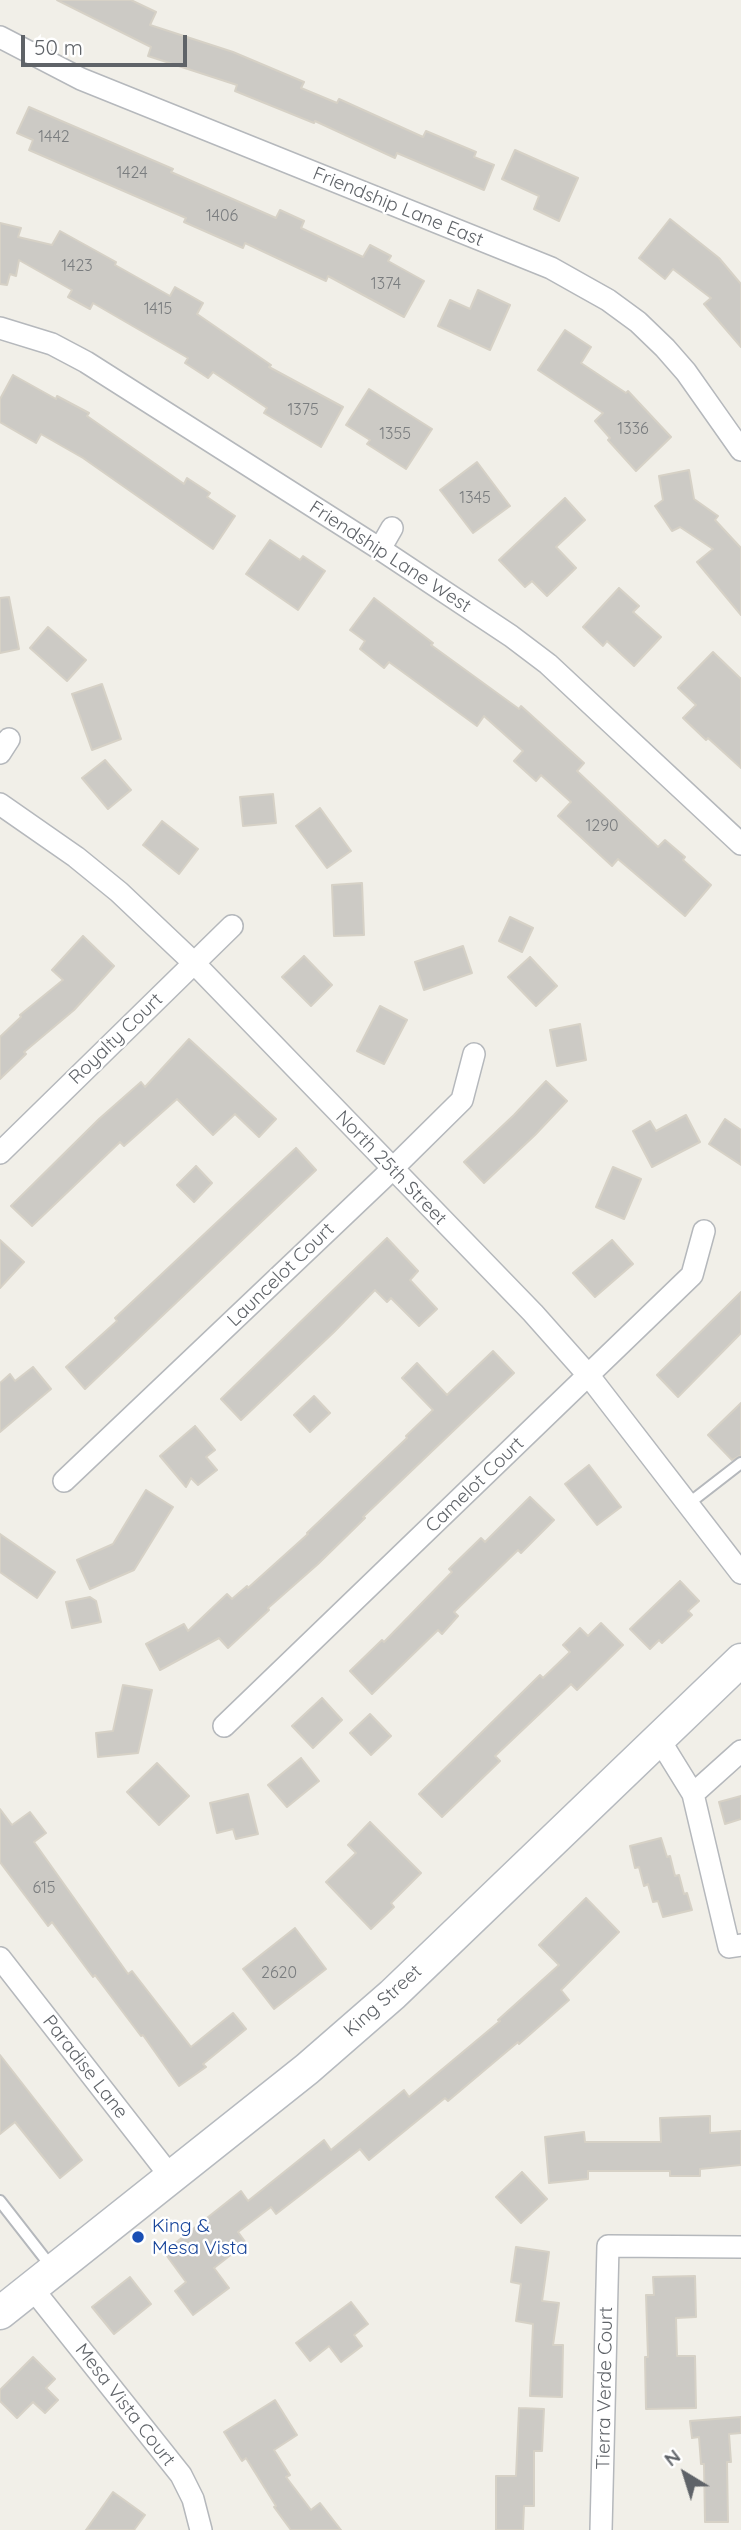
<!DOCTYPE html>
<html>
<head>
<meta charset="utf-8">
<style>
	body { margin:0 }
	#map { position:relative; width:741px; height:2530px; overflow:hidden; background:#f1efe8; font-family:Quicksand,sans-serif }
	canvas { display:block }
	.north { position:absolute; left:650px; top:2439px; width:70px; height:70px; -webkit-text-stroke:5px #fff; paint-order:stroke; rotate:322deg; font-size:19px; font-weight:700; line-height:28px; text-align:center; color:#5f6368 }
	.north::after { content:''; display:block; margin:auto; width:24px; height:32px; background:#5f6368; clip-path:polygon(50% 0,100% 100%,50% 72%,0 100%) }
	.scale { position:absolute; left:21px; top:35px; width:166px; height:32px; box-sizing:border-box; border:4px solid #5f6368; border-top:0; padding-left:9px; font-size:21px; line-height:24px; white-space:nowrap; color:#5f6368; -webkit-text-stroke:5px #fff; paint-order:stroke }
</style>
</head>
<body>
<div id="map">
<canvas width="741" height="2530"></canvas>
<div class="north">N</div>
<div class="scale">50 m</div>
</div>
<script>
const g = document.querySelector('canvas').getContext('2d');
g.lineJoin = 'round';
function fillPath(path, color) { g.fillStyle = color; g.fill(path, 'evenodd'); }
const toPath = rows => new Path2D(rows.map(r => 'M' + r).join(''));
function strokePath(path, color, width, dash) { g.strokeStyle = color; g.lineWidth = width; g.lineCap = dash ? 'butt' : 'round'; g.setLineDash(dash || []); g.stroke(path); }
function write(font, color, halo, rows, align = 'center') {
  g.font = font + ' Quicksand,sans-serif'; g.lineWidth = 5; g.setLineDash([]); g.textBaseline = 'middle'; g.strokeStyle = halo; g.fillStyle = color; for (const [text, x, y, turn = 0] of rows) {
    g.save(); g.translate(x, y); g.rotate((+turn || 0) * Math.PI / 180); g.textAlign = isNaN(turn) ? turn : align; if (halo) g.strokeText(text, 0, 0); g.fillText(text, 0, 0); g.restore();
  }
}
const building = toPath([
	[57,0,131,0,156,12,150,25,233,52,304,82,301,88,337,103,339,99,423,137,426,131,476,152,474,157,494,165,484,190,397,153,395,158,315,121,314,123,235,91,237,85,148,56,151,47,57,0],
	[29,107,173,169,171,172,276,218,280,210,304,221,301,228,363,257,370,245,391,256,388,261,424,281,404,317,328,276,326,281,245,243,243,248,184,222,186,218,29,150,33,140,17,133,29,107],
	[515,150,578,178,559,221,534,209,539,196,502,179,515,150],
	[670,219,719,258,741,284,741,347,704,304,711,298,673,269,665,279,639,258,670,219],
	[0,223,21,228,18,237,52,245,60,231,116,262,115,265,170,296,175,287,203,303,197,314,271,365,269,367,343,407,321,447,264,413,267,408,213,372,208,378,185,363,188,358,93,303,90,309,68,297,72,290,19,260,16,276,10,274,7,285,0,284,0,223],
	[478,290,510,305,490,350,438,326,450,300,470,309,478,290],
	[565,330,591,347,581,363,626,393,628,391,671,437,636,471,608,440,610,438,595,421,603,413,538,370,565,330],
	[13,375,56,399,57,396,89,413,87,416,184,484,187,478,210,493,207,497,235,516,213,549,83,458,41,434,36,443,0,422,0,399,13,375],
	[369,389,432,429,406,469,367,444,370,440,346,425,369,389],
	[477,462,510,506,473,533,440,490,477,462],
	[689,470,694,499,718,516,715,520,741,548,741,615,697,562,713,549,680,527,672,531,655,506,663,500,659,476,689,470],
	[565,498,585,520,556,547,576,568,547,596,532,581,525,587,499,560,565,498],
	[270,540,300,560,303,556,325,571,298,610,246,574,270,540],
	[619,588,639,606,633,612,661,637,634,666,607,641,603,646,583,627,619,588],
	[9,597,19,649,0,653,0,598,9,597],
	[374,598,433,643,431,645,519,709,521,706,584,763,577,771,658,847,665,840,685,857,683,860,711,885,685,916,618,859,612,866,558,816,571,802,541,775,536,781,514,761,523,751,484,716,477,726,389,662,384,668,360,649,365,641,350,630,374,598],
	[48,627,86,660,67,681,30,648,48,627],
	[713,652,741,679,741,768,708,738,706,740,683,718,696,705,678,688,713,652],
	[102,684,121,739,92,750,72,694,102,684],
	[105,760,131,790,108,809,82,778,105,760],
	[273,794,276,823,243,826,240,797,273,794],
	[320,808,351,851,327,868,296,826,320,808],
	[162,821,198,849,179,874,143,845,162,821],
	[362,883,364,935,334,936,332,885,362,883],
	[510,917,533,928,522,952,499,941,510,917],
	[83,936,114,966,74,1010,24,1052,26,1054,0,1079,0,1037,21,1017,20,1015,63,980,52,970,83,936],
	[463,946,472,973,424,990,415,962,463,946],
	[304,956,332,985,311,1006,282,977,304,956],
	[530,957,557,986,536,1006,508,977,530,957],
	[380,1006,407,1020,384,1064,357,1051,380,1006],
	[580,1024,586,1060,557,1066,550,1030,580,1024],
	[189,1039,276,1119,259,1137,235,1114,213,1135,177,1099,124,1146,120,1142,32,1226,11,1206,99,1119,141,1082,145,1087,189,1039],
	[546,1081,567,1101,535,1135,484,1183,464,1162,514,1115,546,1081],
	[686,1115,700,1142,652,1167,633,1131,650,1121,656,1131,686,1115],
	[725,1119,741,1130,741,1165,709,1144,725,1119],
	[296,1148,316,1170,85,1389,66,1367,117,1321,115,1318,296,1148],
	[196,1166,212,1183,194,1202,177,1185,196,1166],
	[613,1167,641,1179,624,1219,596,1207,613,1167],
	[387,1238,418,1271,410,1280,437,1309,419,1326,391,1298,387,1302,375,1290,334,1332,241,1420,221,1399,387,1238],
	[0,1240,24,1262,0,1288,0,1240],
	[612,1240,633,1264,595,1297,573,1273,612,1240],
	[741,1292,741,1333,678,1397,657,1375,741,1292],
	[493,1351,514,1373,363,1517,365,1518,318,1564,268,1608,269,1610,228,1648,219,1638,160,1670,146,1644,184,1624,188,1631,227,1594,232,1599,247,1586,248,1588,308,1534,307,1533,407,1438,406,1436,433,1410,402,1378,417,1363,447,1395,493,1351],
	[33,1367,51,1389,0,1432,0,1383,10,1374,15,1381,33,1367],
	[314,1396,330,1413,310,1432,294,1415,314,1396],
	[741,1403,741,1455,732,1460,708,1435,741,1403],
	[195,1426,215,1450,206,1457,217,1470,198,1485,191,1478,186,1487,160,1456,195,1426],
	[589,1465,621,1507,597,1525,565,1484,589,1465],
	[146,1490,173,1507,134,1570,90,1589,77,1560,113,1544,146,1490],
	[530,1497,554,1520,521,1553,518,1550,454,1612,458,1616,442,1634,438,1630,372,1694,350,1671,382,1640,384,1642,452,1572,449,1569,481,1538,485,1542,530,1497],
	[0,1534,55,1572,37,1598,0,1572,0,1534],
	[680,1581,699,1601,688,1611,692,1615,662,1643,659,1640,650,1649,630,1629,680,1581],
	[90,1597,96,1601,101,1622,72,1628,66,1602,90,1597],
	[601,1623,623,1645,577,1690,571,1684,495,1756,500,1761,442,1817,419,1794,540,1675,543,1678,570,1652,563,1645,580,1628,588,1636,601,1623],
	[123,1685,152,1690,138,1753,98,1757,96,1733,113,1731,123,1685],
	[322,1698,342,1720,313,1748,292,1726,322,1698],
	[370,1714,391,1736,371,1755,350,1733,370,1714],
	[301,1758,319,1781,287,1807,268,1785,301,1758],
	[157,1763,189,1796,159,1825,127,1792,157,1763],
	[248,1794,258,1834,236,1839,233,1829,217,1833,210,1803,248,1794],
	[741,1796,741,1819,725,1824,719,1802,741,1796],
	[0,1809,12,1825,30,1812,46,1833,34,1842,128,1974,132,1971,191,2047,233,2013,246,2029,203,2064,206,2067,179,2086,143,2035,141,2036,95,1975,93,1977,52,1922,48,1926,0,1862,0,1809],
	[370,1822,421,1873,391,1903,394,1907,371,1929,326,1882,356,1853,348,1845,370,1822],
	[661,1838,667,1857,670,1856,675,1876,679,1875,684,1894,687,1893,692,1910,663,1917,658,1901,653,1902,648,1884,644,1886,639,1867,635,1868,630,1846,661,1838],
	[586,1898,619,1932,561,1990,569,2000,519,2044,518,2042,448,2101,445,2098,369,2160,360,2149,276,2214,271,2207,238,2232,246,2243,214,2268,229,2288,193,2315,175,2291,186,2282,164,2252,241,2191,248,2201,324,2140,331,2150,404,2090,409,2097,500,2021,498,2020,559,1965,539,1945,586,1898],
	[295,1928,326,1969,274,2009,243,1969,295,1928],
	[0,2055,82,2160,60,2178,15,2122,0,2134,0,2055],
	[710,2116,710,2133,741,2131,741,2165,700,2169,700,2176,670,2176,670,2171,588,2171,588,2179,549,2183,545,2137,584,2132,585,2142,661,2142,660,2118,710,2116],
	[522,2172,547,2199,521,2223,496,2197,522,2172],
	[516,2247,549,2252,542,2301,559,2303,553,2345,563,2345,562,2397,530,2396,533,2324,516,2321,521,2284,511,2282,516,2247],
	[695,2276,696,2317,676,2318,677,2356,695,2356,696,2408,646,2409,645,2357,648,2357,646,2295,654,2295,653,2277,695,2276],
	[130,2277,151,2304,114,2334,92,2307,130,2277],
	[351,2302,368,2324,354,2335,362,2346,341,2362,329,2346,310,2361,296,2343,351,2302],
	[33,2357,55,2379,46,2388,58,2400,45,2413,33,2402,17,2418,0,2401,0,2390,33,2357],
	[275,2400,297,2435,274,2450,290,2475,286,2477,311,2510,320,2503,341,2530,291,2530,274,2507,276,2506,246,2458,242,2461,224,2432,275,2400],
	[519,2408,544,2409,542,2451,534,2451,534,2506,524,2506,523,2530,496,2530,496,2476,516,2476,519,2408],
	[741,2417,741,2433,729,2434,731,2462,727,2462,728,2522,705,2522,704,2464,701,2464,699,2437,692,2438,690,2421,741,2417],
	[113,2492,145,2515,134,2530,86,2530,113,2492]
]);
fillPath(building, '#cccac5');
strokePath(building, '#d6d1c6', 2);
const lane = toPath([
	[688,1504,741,1463],
	[0,2201,53,2269]
]);
const street = toPath([
	[0,37,81,79,551,268,583,286,608,300,638,322,665,348,686,372,741,450],
	[0,328,52,344,86,362,380,549,511,636,548,664,741,844],
	[380,549,392,528],
	[0,753,9,739],
	[0,804,76,857,119,892,194,963,533,1313,589,1376,741,1573],
	[0,1153,232,926],
	[64,1481,382,1179,462,1100,474,1054],
	[224,1726,692,1275,704,1231],
	[659,1739,693,1794,729,1947,741,1945],
	[693,1794,741,1751],
	[0,1958,171,2177],
	[32,2288,181,2475,193,2499,201,2530],
	[601,2530,608,2246,741,2247]
]);
const secondary = toPath([
	[0,2313,307,2069,392,1995,741,1660]
]);
strokePath(lane, '#b5b8bc', 14);
strokePath(street, '#b5b8bc', 24);
strokePath(secondary, '#b6babf', 35);
strokePath(lane, '#fff', 10);
strokePath(street, '#fff', 21);
strokePath(secondary, '#fff', 32);
for (const [x, y, r, color] of [
	[138,2237,7,"#1a4fb4"]
]) { const dot = new Path2D(); dot.arc(x, y, r, 0, 2 * Math.PI); g.fillStyle = color; g.fill(dot); strokePath(dot, '#fff', 2.5); }
write('16px', '#7a7d7f', null, [
	["1442",54,137],
	["1424",132,173],
	["1406",222,216],
	["1423",77,266],
	["1374",386,284],
	["1415",158,309],
	["1375",303,410],
	["1336",633,429],
	["1355",395,434],
	["1345",475,498],
	["1290",602,826],
	["615",44,1888],
	["2620",279,1973]
]);
write('19px', '#5f6368', '#fff', [
	["Friendship Lane East",398,207,22],
	["Friendship Lane West",390,557,33],
	["Royalty Court",116,1039,-44],
	["North 25th Street",391,1168,46],
	["Launcelot Court",281,1275,-44],
	["Camelot Court",475,1485,-44],
	["King Street",383,2001,-42],
	["Paradise Lane",85,2067,52],
	["Tierra Verde Court",605,2388,-89],
	["Mesa Vista Court",125,2405,52]
]);
write('19px', '#164399', '#fff', [
	["King &",152,2226],
	["Mesa Vista",152,2248]
], 'left');
</script>
</body>
</html>
